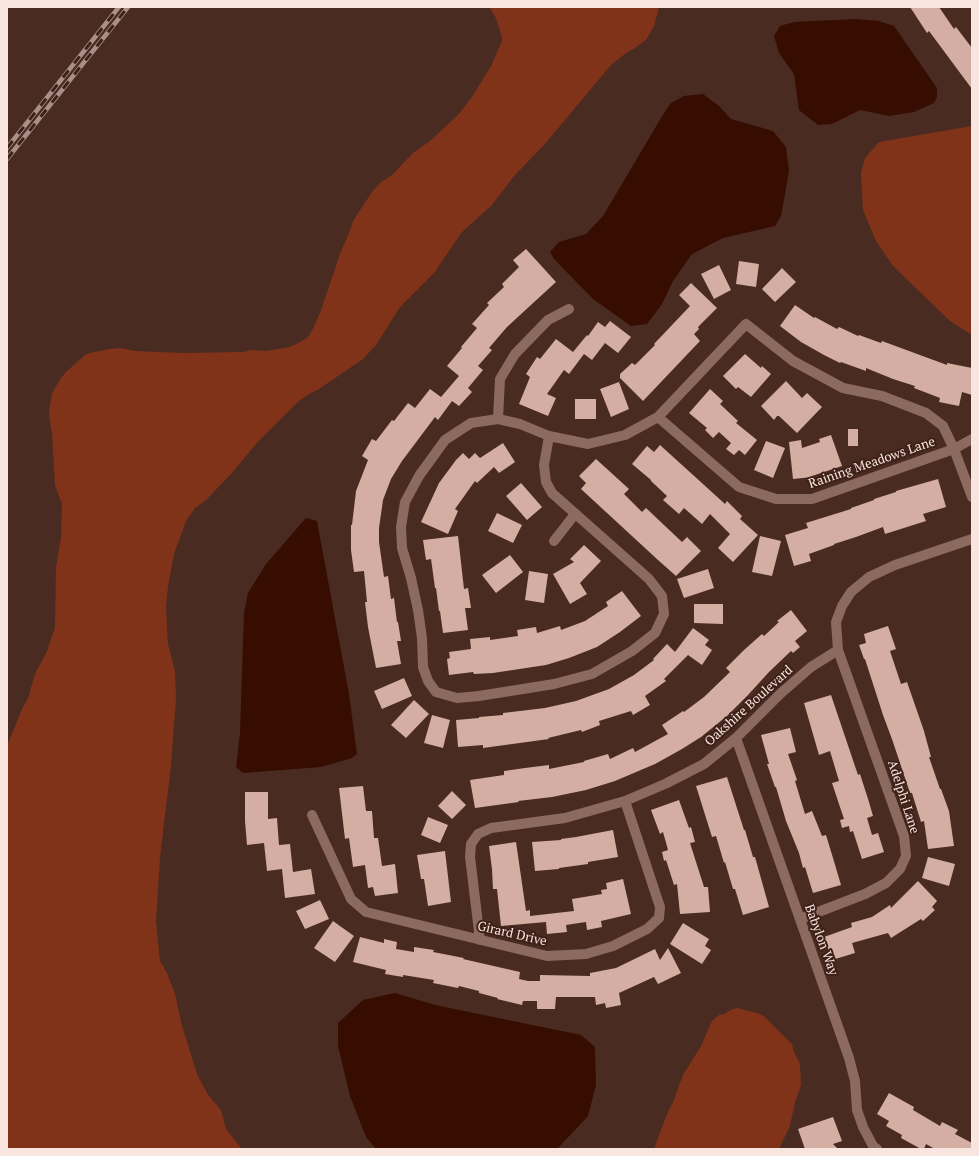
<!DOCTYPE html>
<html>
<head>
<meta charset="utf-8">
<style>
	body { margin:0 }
	#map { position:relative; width:979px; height:1156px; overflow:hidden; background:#492b21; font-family:"PT Serif",serif }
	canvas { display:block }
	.frame { position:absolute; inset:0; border:8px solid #f9e5df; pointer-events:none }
</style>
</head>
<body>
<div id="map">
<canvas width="979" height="1156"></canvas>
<div class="frame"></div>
</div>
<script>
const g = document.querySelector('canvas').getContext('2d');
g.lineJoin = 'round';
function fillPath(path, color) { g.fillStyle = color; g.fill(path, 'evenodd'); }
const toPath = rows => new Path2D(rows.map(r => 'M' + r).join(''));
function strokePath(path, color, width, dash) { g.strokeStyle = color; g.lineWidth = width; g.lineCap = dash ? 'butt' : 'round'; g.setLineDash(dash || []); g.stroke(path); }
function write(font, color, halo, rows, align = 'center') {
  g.font = font + ' "PT Serif",serif'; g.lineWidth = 4; g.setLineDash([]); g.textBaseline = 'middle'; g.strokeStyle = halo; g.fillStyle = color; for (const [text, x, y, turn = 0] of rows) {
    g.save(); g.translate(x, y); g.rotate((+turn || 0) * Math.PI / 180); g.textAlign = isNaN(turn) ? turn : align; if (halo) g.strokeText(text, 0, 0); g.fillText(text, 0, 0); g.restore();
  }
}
fillPath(toPath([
	[489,7,659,7,654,26,646,40,635,48,626,53,611,65,544,145,515,175,491,206,462,232,434,273,400,307,376,345,363,359,319,389,309,394,299,401,256,444,232,473,206,500,195,508,186,521,174,554,168,586,166,608,168,644,175,671,176,698,171,766,160,857,156,921,160,961,167,973,175,994,182,1026,197,1074,208,1095,221,1110,226,1129,242,1149,7,1149,7,746,22,709,28,698,35,674,47,651,55,627,56,567,61,537,62,504,55,485,52,433,50,422,49,411,52,393,61,378,66,372,85,355,90,353,109,349,121,348,135,351,183,353,244,352,250,350,267,351,290,347,300,342,308,337,313,329,321,310,340,254,351,228,353,221,372,192,380,183,392,175,413,153,430,141,458,115,472,97,491,66,502,41,502,37,495,16],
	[972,126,972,335,950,321,893,266,876,241,863,210,861,173,865,158,879,142],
	[737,1008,757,1013,764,1016,792,1044,794,1052,800,1064,801,1085,795,1102,790,1126,779,1149,654,1149,667,1114,673,1102,683,1075,701,1046,712,1021,719,1015,725,1014,730,1010]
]), '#813319');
fillPath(toPath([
	[856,19,879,21,894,26,937,88,937,97,934,103,914,112,889,116,860,110,832,124,818,125,799,110,794,74,779,53,774,36,780,26,794,22],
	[703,94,719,106,731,119,773,131,786,147,789,171,781,216,775,226,723,238,692,254,673,281,662,304,647,324,631,326,593,299,554,259,550,252,559,242,586,234,603,216,664,113,671,103,684,96],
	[306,518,317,521,349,694,357,754,352,758,321,767,243,773,236,767,240,733,244,613,248,593,266,564],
	[395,993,435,1005,581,1035,595,1047,596,1085,588,1116,557,1149,376,1149,366,1137,350,1096,338,1046,338,1023,363,1000]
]), '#370c01');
fillPath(toPath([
	[910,7,939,7,954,29,956,27,972,48,972,89,929,31,927,33],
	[526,249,556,282,507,327,489,348,492,350,478,366,483,370,468,388,472,392,459,406,452,401,438,420,435,417,402,461,391,479,383,500,379,528,379,542,384,577,388,576,391,599,394,598,397,622,398,622,401,641,397,641,401,664,376,668,368,627,365,602,367,602,364,571,354,572,351,550,351,525,352,525,356,491,368,460,362,456,372,439,376,441,392,420,394,421,408,403,415,408,430,389,441,397,459,376,447,366,462,348,461,347,477,328,472,324,489,305,487,303,504,287,502,284,519,267,513,260],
	[739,261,759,264,756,287,736,284],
	[719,265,731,290,714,299,701,274],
	[782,268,796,282,775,302,762,289],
	[691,283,717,308,698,327,699,329,694,334,700,341,643,401,620,378,620,374,632,363,635,365,655,345,654,344,690,306,679,295],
	[795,305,814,318,815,317,837,329,839,327,858,336,859,335,881,343,882,341,947,365,947,363,972,368,972,395,962,392,959,406,939,402,940,398,914,388,915,386,893,379,866,368,866,371,841,362,840,363,824,355,801,342,780,326],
	[610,321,631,337,618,353,605,343,592,360,584,354,569,374,564,370,547,394,556,398,548,416,519,404,530,377,526,374,537,357,540,359,556,339,573,352,587,335,588,336,598,322,605,327],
	[745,354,761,368,762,366,771,374,751,397,738,387,736,389,723,376],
	[786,381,802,398,807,393,822,407,797,433,779,416,777,416,774,420,761,406],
	[619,382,629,409,611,417,600,389],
	[710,389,723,401,720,404,738,421,736,423,757,440,745,455,739,450,734,455,726,449,731,443,719,432,713,438,705,430,707,428,689,413],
	[575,399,596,399,596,419,575,419],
	[848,429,858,429,858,446,848,446],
	[831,435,842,466,812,476,813,477,793,479,789,442,801,440,802,448,820,442,819,439],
	[766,441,785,448,773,478,754,470],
	[503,443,515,462,499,473,494,467,477,483,475,481,455,509,458,511,448,534,421,522,439,483,456,460,463,453,469,459,475,453,480,458],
	[660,445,725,504,727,501,742,516,740,519,758,535,733,562,718,548,730,534,710,514,702,524,684,508,679,514,663,500,667,496,651,481,651,480,632,464,647,446,654,452],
	[596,459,629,489,624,494,642,512,646,508,682,542,687,537,701,551,676,576,658,560,581,489,586,483,579,476],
	[938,479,946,507,923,514,926,521,885,534,883,527,856,537,834,544,834,545,809,554,811,561,794,566,785,535,808,528,806,523,851,509,851,508,874,500,874,499,896,492,896,491],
	[521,483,542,507,527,520,506,496],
	[497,513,522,525,513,543,488,531],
	[458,536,464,589,468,588,471,608,465,608,468,630,443,633,440,611,439,611,436,588,435,588,431,559,426,560,423,540],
	[760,536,781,541,772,576,752,572],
	[584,545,601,561,580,583,587,594,570,604,553,574,574,562,570,559],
	[510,555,523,572,496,593,482,575],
	[708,569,714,588,684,598,677,579],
	[529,571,548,574,544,603,525,600],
	[622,591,641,616,620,632,597,647,569,658,546,665,493,673,474,674,473,672,449,675,447,659,450,658,449,652,471,649,470,639,490,637,490,640,518,636,517,630,536,627,537,633,560,626,561,630,585,621,608,606,606,602],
	[694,604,723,604,723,624,694,623],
	[791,610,807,631,795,641,800,647,793,653,791,651,769,672,748,695,727,716,701,737,682,749,655,764,615,781,586,790,552,797,518,801,519,802,475,808,470,780,504,775,504,771,525,768,549,765,549,769,584,762,584,761,608,754,610,759,633,748,635,752,668,734,662,725,683,711,684,712,704,697,730,672,726,668,744,650,762,634,764,636,779,622,777,621],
	[888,626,896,649,890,651,901,684,907,682,924,731,931,757,929,757,940,789,941,789,949,811,954,846,928,849,924,821,921,822,912,793,910,793,893,742,883,715,865,659,864,659,859,645,866,643,864,634],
	[693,628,709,640,705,645,712,650,702,665,688,655,664,679,666,681,645,696,650,705,633,715,631,711,599,721,600,725,582,732,581,730,548,738,549,739,483,748,483,745,458,747,456,720,479,718,479,717,503,715,503,713,545,708,576,701,609,689,634,675,654,660,653,659,667,644,675,652],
	[404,678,412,696,382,709,374,691],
	[831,695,858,775,860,774,869,802,873,816,867,818,872,835,878,833,884,852,862,859,853,831,850,832,849,826,842,828,840,820,844,819,832,783,839,781,830,751,819,755,804,703],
	[414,700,429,714,406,738,391,725],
	[432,715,450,720,443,748,424,743],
	[790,728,796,752,788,754,797,780,795,781,805,814,812,811,822,836,826,835,833,858,841,885,813,893,805,867,803,868,799,853,786,821,776,787,775,787,767,764,769,764,761,735],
	[727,777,744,830,745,830,753,857,755,857,769,907,743,915,735,889,733,889,725,862,724,863,716,836,712,837,696,786],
	[363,786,366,811,372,811,374,838,378,838,382,866,395,864,398,893,375,896,373,887,368,888,365,865,353,867,349,838,345,839,339,788],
	[452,791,466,805,452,819,438,806],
	[245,792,268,792,268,819,277,818,279,845,290,844,293,872,311,869,315,894,285,898,282,869,267,871,264,843,247,845,245,821],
	[679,800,689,828,691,827,695,842,690,843,704,887,708,887,710,912,680,914,677,884,674,885,666,860,664,861,662,852,668,850,663,832,660,834,651,810],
	[428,817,448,825,440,843,421,835],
	[613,830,618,857,588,862,588,864,559,868,559,869,535,871,532,842,561,840,561,839,576,837],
	[516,842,526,911,530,910,530,916,574,911,572,899,602,894,601,890,607,889,606,883,623,879,631,914,601,921,602,927,587,930,586,922,566,925,567,932,547,934,546,922,501,926,497,889,493,889,492,869,489,846],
	[445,851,451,902,428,906,424,879,421,879,417,855],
	[928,857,955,864,949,886,922,878],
	[918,881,937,901,932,907,935,910,923,921,921,919,891,938,888,933,852,943,855,953,832,960,824,937,852,927,851,923,872,917,890,905,891,908],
	[320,900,329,919,305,929,296,911],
	[333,921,354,936,335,962,314,948],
	[683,923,709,939,705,946,711,950,702,964,670,944],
	[360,937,384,943,384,939,397,942,396,949,414,952,414,947,434,950,433,952,464,958,463,959,520,972,519,979,528,981,540,981,540,975,590,976,590,973,616,968,655,949,660,960,668,948,681,973,658,984,654,977,619,993,621,1005,606,1008,605,1003,596,1005,595,997,556,997,555,1009,537,1009,537,1001,523,1001,522,1005,497,999,498,998,479,993,479,991,459,986,458,988,433,983,434,980,403,975,403,977,385,974,386,970,353,962],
	[889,1093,914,1107,913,1110,940,1126,942,1122,958,1130,955,1134,972,1143,972,1149,935,1149,926,1144,924,1149,921,1149,901,1138,902,1135,886,1126,889,1121,877,1114],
	[833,1117,842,1141,833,1144,838,1149,805,1149,798,1129]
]), '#d4aea2');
strokePath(toPath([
	[658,417,739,487,776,499,812,499,954,449,972,439],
	[498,419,500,379,515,354,548,320,569,309],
	[549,436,544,465,546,482,552,493,649,579,662,596,664,614,655,633,632,651,592,674,554,684,479,696,457,698,436,692,428,681,423,667,422,638,418,610,411,578,402,548,401,527,405,502,419,476,445,440,471,423,498,419,520,424,549,436,588,444,625,435,658,417,746,324,793,361,843,388,882,396,926,413,943,426,954,449,972,497],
	[554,541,575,514],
	[736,738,849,1058,855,1081,857,1110,863,1127,873,1146,877,1149],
	[312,815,351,899,366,912,547,956,586,954,613,946,647,929,659,918,660,907,625,801],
	[800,919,865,894,886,883,900,869,906,856,904,836,838,650,836,622,842,606,851,592,869,577,895,565,972,539],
	[480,940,470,857,471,844,478,834,491,828,565,818,625,801,665,784,704,764,736,738,780,694,811,667,838,650]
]), '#8d6a5f', 10);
const rail = toPath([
	[7,148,119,7],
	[7,159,128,7]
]);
strokePath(rail, '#a89088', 4.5);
strokePath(rail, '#3e2118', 3, [9]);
write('13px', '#f9e5df', '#3e2118', [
	["Raining Meadows Lane",872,463,-19],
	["Oakshire Boulevard",749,706,-42],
	["Adelphi Lane",903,797,72],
	["Girard Drive",512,934,13],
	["Babylon Way",821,940,70]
]);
</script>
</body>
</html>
